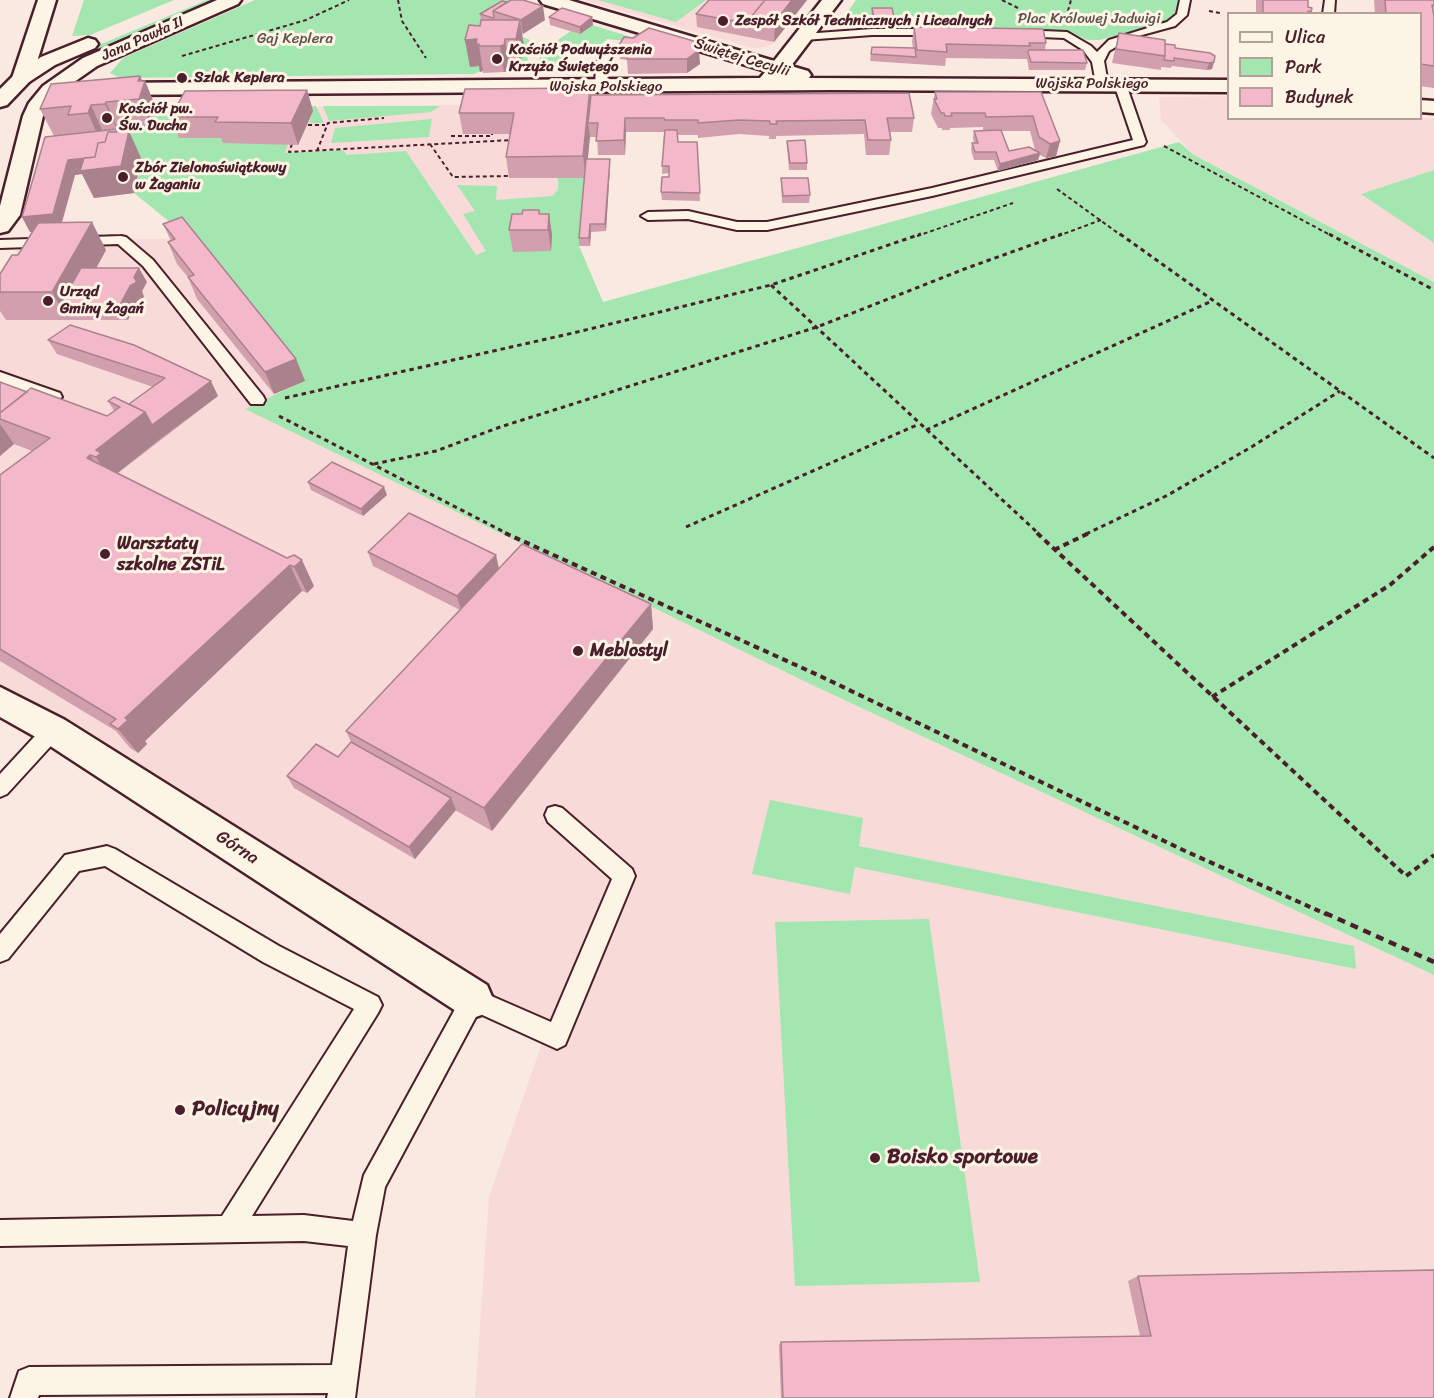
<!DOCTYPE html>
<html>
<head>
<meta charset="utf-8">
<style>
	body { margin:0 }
	#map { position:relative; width:1434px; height:1398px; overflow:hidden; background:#fae9e0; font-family:Sriracha,sans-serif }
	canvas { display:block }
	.legend { position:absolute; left:1227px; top:12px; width:195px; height:108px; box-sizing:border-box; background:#fcf5e5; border:2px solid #b59f9b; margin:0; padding:8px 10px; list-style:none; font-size:18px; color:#4a1f2b }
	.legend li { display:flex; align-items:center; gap:12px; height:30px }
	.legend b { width:30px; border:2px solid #b59f9b }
</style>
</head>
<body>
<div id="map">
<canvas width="1434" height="1398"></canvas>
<ul class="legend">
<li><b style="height:8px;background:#fcf5e5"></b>Ulica</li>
<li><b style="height:16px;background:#a4e6af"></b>Park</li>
<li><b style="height:16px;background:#f3b9ca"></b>Budynek</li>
</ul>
</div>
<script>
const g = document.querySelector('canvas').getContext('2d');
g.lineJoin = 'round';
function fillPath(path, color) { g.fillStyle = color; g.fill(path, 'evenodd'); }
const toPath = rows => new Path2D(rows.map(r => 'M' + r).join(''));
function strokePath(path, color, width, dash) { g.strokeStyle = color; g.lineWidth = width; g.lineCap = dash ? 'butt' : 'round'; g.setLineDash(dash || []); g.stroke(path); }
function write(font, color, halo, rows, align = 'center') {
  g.font = font + ' Sriracha,sans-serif'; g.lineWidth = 6; g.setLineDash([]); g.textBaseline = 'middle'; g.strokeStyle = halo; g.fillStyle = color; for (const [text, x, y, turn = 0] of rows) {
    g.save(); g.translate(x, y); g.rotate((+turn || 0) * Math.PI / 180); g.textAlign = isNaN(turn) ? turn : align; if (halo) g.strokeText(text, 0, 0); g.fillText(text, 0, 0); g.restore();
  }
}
fillPath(toPath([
	[584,0,808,0,774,42,767,47,753,48],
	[1228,96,1228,118,1434,118,1434,282,1194,155,1161,120,1159,97],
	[594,103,579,246,603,302,305,381,246,409,810,684,1434,975,1434,1398,475,1398,489,1197,545,1034,0,699,0,290,22,238,190,239,134,193,171,186,126,128,151,126,156,109]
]), '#f8dbd9');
fillPath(toPath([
	[84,0,174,0,90,35,72,36],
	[207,0,215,0,88,56,82,52],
	[255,0,515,0,495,25,523,34,520,36,530,40,526,73,514,74,508,71,509,65,521,65,523,47,482,65,481,71,474,74,120,78,110,73,123,58],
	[598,0,706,0,676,22],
	[856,0,1180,0,1177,11,1167,21,1157,25,1099,40,1087,40,1067,31,846,26,840,23],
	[592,25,631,37,625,41,607,39,600,46,583,44,576,47,565,60,567,65,589,66,592,72,539,73,540,52,571,31,580,34],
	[316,106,324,123,309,123,313,111,226,138,288,144,285,153,343,150,347,155,406,151,476,255,486,251,463,214,475,211,457,185,497,186,496,200,552,196,558,190,558,178,586,178,579,246,603,302,1179,142,1194,155,1434,282,1434,975,810,684,245,409,304,381,191,239,134,193,140,158,56,151,61,135,117,131,118,129,151,126,156,109],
	[323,106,440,106,431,112,329,121],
	[432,119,429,137,331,143,335,128],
	[1434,170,1434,243,1361,194],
	[770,800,863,818,859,846,1354,946,1356,969,855,867,850,894,752,874],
	[929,919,980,1282,795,1286,775,922]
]), '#a4e6af');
const service = toPath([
	[1180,0,1190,0,1187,15,1175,26,1131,38,1109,51,1104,61,1108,84,1102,88,1096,84,1092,62,1083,50,1064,38,1018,36,1012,33,1018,30,1067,32,1091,46,1097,52,1109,40,1167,22,1177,14,1180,0],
	[1325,0,1335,0,1334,14,1323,14,1325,0],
	[872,29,937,29,943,32,937,35,872,35,804,40,798,37,804,34,872,29],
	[608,49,614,52,608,63,607,87,601,91,595,87,596,63,604,50,608,49],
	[1120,80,1126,84,1146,142,1144,145,932,196,767,230,737,230,688,219,648,220,641,216,648,212,688,211,737,222,767,222,932,188,1133,140,1114,84,1120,80],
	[121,236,126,237,153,260,263,396,265,400,263,404,251,404,143,266,118,244,0,248,0,240,121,236],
	[0,372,60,393,62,397,54,402,0,383,0,372],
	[53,722,60,724,63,730,60,736,7,794,0,797,0,774,46,724,53,722],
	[555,806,562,808,632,869,635,876,565,1045,557,1049,478,1013,385,1187,376,1235,355,1398,327,1398,328,1393,39,1395,38,1398,10,1398,19,1371,29,1367,332,1365,348,1246,304,1241,0,1246,0,1220,222,1216,354,1009,263,962,105,866,79,871,8,959,0,962,0,934,65,855,107,846,115,849,279,946,378,997,382,1005,378,1013,252,1216,304,1215,353,1221,364,1175,465,991,473,988,551,1022,612,879,548,822,545,815,548,808,555,806]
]);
const minor = toPath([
	[540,0,569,0,774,61,822,0,841,0,791,66,808,71,811,75,809,78,1228,80,1228,92,831,90,102,95,95,93,92,89,95,85,102,83,760,78,766,71,543,4,540,0],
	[1420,100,1434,101,1434,113,1420,112,1420,100],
	[0,687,65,720,487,985,493,999,487,1013,473,1018,459,1013,41,740,0,717,0,687]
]);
const tertiary = toPath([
	[38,0,56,0,32,78,29,82,22,84,15,82,12,78,38,0]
]);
const secondary = toPath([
	[217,0,241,0,238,4,97,66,57,94,43,116,20,215,8,231,0,233,0,206,23,116,29,103,43,86,83,58,217,0],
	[88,38,95,40,98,44,95,48,55,65,29,82,7,105,0,107,0,89,15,74,41,57,88,38]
]);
strokePath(service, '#4a1f2b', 4);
strokePath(minor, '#4a1f2b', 5);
strokePath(tertiary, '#4a1f2b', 5);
strokePath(secondary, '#4a1f2b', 5);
strokePath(toPath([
	[398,0,402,21,426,58],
	[1002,0,1018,8],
	[1068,11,1071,0],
	[1209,11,1220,13],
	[182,56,306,20,349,0],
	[308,125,325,125],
	[451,136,492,136,492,134],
	[292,144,289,152,512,140],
	[430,144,453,177,509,176],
	[1164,146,1332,236],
	[317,151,328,123,384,118],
	[1057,189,1122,236],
	[917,236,1013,203],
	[1058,236,1101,220]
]), '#4a1f2b', 2, [4, 3]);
strokePath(toPath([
	[1120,234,1434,458],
	[1329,234,1434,290],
	[771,285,1039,534],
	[285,398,573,333,771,285,921,234],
	[279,416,508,534],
	[926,430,1212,301],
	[374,464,436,451,500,427,817,327,967,268,1062,234],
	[686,527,919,424],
	[1086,534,1168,495,1253,446,1340,391]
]), '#4a1f2b', 3, [4.5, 4]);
strokePath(toPath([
	[505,533,820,676,1183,850,1328,915],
	[1037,533,1406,876,1434,855],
	[1054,550,1089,533],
	[1212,697,1390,585,1434,547]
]), '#4a1f2b', 4, [6, 4.5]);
strokePath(toPath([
	[1325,913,1434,962]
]), '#4a1f2b', 4.5, [8, 6]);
fillPath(service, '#fcf5e5');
fillPath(minor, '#fcf5e5');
fillPath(tertiary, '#fcf5e5');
fillPath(secondary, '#fcf5e5');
fillPath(toPath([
	[709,0,807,0,774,42,697,27,696,14],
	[1256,0,1308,0,1308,7,1311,12,1311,14,1256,14],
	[1374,0,1434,0,1433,12,1434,16,1434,88,1420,86,1420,14,1375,14],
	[502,1,545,20,522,34,524,47,520,66,509,65,508,71,504,72,483,73,483,71,480,72,479,66,470,67,465,40,480,26,481,21,480,14],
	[872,8,894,17,894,24,873,25,871,15],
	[549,17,592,17,593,25,580,34,550,25],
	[914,27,1046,43,1045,50,1087,63,1085,70,1029,70,1027,59,946,58,945,66,870,61,872,47,913,48,912,41],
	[1119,33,1165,44,1214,62,1212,69,1207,70,1172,66,1171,68,1161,67,1161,70,1112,63],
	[619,45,697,48,700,64,687,73,628,74,627,60,620,59],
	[140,76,142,81,145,81,156,108,151,126,118,129,118,131,141,158,134,193,94,198,82,174,75,175,62,223,106,250,96,268,147,282,142,291,144,297,137,301,128,320,6,320,0,311,0,274,18,255,32,232,30,232,22,217,54,136,40,109],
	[307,90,313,111,298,145,223,143,221,138,179,138,171,117],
	[935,92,1041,92,1060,141,1056,156,1046,158,1040,155,1038,160,998,171,994,160,974,160,971,150,972,143,974,143,973,138,974,131,983,131,983,127,950,128,950,130,942,130,942,128,938,128,931,114],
	[1001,131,1030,131,1035,150,1009,151],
	[591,95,914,118,912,132,890,132,891,140,889,155,866,155,864,134,776,136,776,139,769,139,769,136,739,134,698,138,698,135,677,135,678,142,697,142,700,201,662,200,661,192,669,177,669,173,662,174,664,132,626,132,625,155,598,155,597,137,590,137,590,136,587,159,610,166,606,231,591,232,590,246,579,246,579,238,584,178,509,178,506,157,510,134,463,134,459,113],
	[787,141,807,163,807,170,789,170,787,148],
	[781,178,810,195,809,203,782,203],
	[539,210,540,214,549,214,552,235,551,251,513,252,509,230,522,214],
	[163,224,296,359,305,381,274,394,197,299,188,277,177,264,168,242,171,241],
	[48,340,218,396,118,473,287,558,314,586,307,593,302,591,145,741,147,744,138,753,130,748,116,731,0,661,0,475,32,451,14,444,0,456,0,382,27,392,107,416,114,411,108,401,129,404,153,387,57,354],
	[308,482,387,495,363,516,311,490],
	[368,552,496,555,499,568,651,604,653,629,492,831,455,810,415,859,294,788,287,776,338,757,351,742,346,731,460,610,373,566],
	[1138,1276,1434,1398,781,1398,779,1345,781,1342,1140,1336,1128,1281]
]), '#d19fae');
fillPath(toPath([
	[792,0,807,0,774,42,775,22],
	[543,6,545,20,523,34,521,20],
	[592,17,593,25,580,34,580,27],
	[520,20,524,47,520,66,516,39],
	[477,39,479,44,479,46,483,71,480,72,479,66,470,67,465,40],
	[505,39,509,65,508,71,504,72,500,46],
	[697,42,697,52,699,50,700,64,687,73,687,59],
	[1214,62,1212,69,1207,70,1209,63],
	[140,76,144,85,145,81,156,108,151,126,139,99,138,81],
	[590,88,592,109,588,123,590,136,586,178,583,156],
	[307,90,313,111,298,145,291,123],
	[106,102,118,129,118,131,105,104],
	[91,105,103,132,100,141,88,113],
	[625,118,626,132,625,155,624,140],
	[117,129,123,144,129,131,141,158,134,193,94,198,82,174,75,175,60,228,30,232,22,217,68,160],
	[1060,141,1056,156,1046,158,1050,144],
	[1040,153,1038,160,998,171,1000,164],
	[610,159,610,166,606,231,605,224],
	[549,214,552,235,551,251,548,230],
	[92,222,106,250,76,305,60,305,68,320,52,292],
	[590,224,591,232,590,246,589,238],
	[139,268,147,282,142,291,144,297,137,301,128,320,120,305],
	[296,359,305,381,274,394,265,372],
	[211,381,218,396,160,439,115,475,112,484,96,457,96,450,145,412],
	[0,424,14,444,0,456],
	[90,455,107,482,87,458],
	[384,487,387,495,363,516,361,509],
	[496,555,499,570,461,610,457,596],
	[302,560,314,586,307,593,294,567],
	[290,565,302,591,145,741,147,744,138,753,118,729,125,718],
	[651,604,653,629,492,831,484,808],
	[451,798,456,810,415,859,409,847]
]), '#aa828d');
const building = toPath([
	[511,0,523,0,543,6,521,20,493,11,511,0],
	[709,0,765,0,751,17,751,24,696,14,709,0],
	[765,0,792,0,775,22,751,17,765,0],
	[1263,0,1308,0,1308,7,1312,8,1311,12,1308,11,1308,14,1263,14,1263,0],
	[1385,0,1434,0,1434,6,1432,5,1434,16,1434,66,1420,64,1420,14,1386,14,1385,0],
	[502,1,507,2,493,11,494,18,493,18,480,14,502,1],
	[562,8,592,17,580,27,549,17,562,8],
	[872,8,892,8,894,17,874,18,872,8],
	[481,20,520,20,516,39,505,39,504,45,500,46,479,46,479,44,476,45,477,39,465,40,469,25,480,26,481,20],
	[914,27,1043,29,1046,43,1029,43,1030,46,946,44,947,52,917,50,914,27],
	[649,28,697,42,694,46,699,50,687,59,627,59,628,47,619,45,624,37,633,38,649,28],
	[1119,33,1165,40,1165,56,1116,49,1119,33],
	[1165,44,1175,45,1175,48,1210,53,1215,56,1214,62,1209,63,1174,58,1174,61,1164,60,1165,56,1165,44],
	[872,47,915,48,916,57,871,54,872,47],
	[1029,50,1083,50,1087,63,1031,62,1028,52,1029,50],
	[140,76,138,81,145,81,139,99,106,102,105,104,91,105,88,113,68,115,71,106,40,109,51,84,140,76],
	[590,88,583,156,506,157,514,113,459,113,465,89,590,88],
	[307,90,291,123,215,122,218,117,171,117,185,91,307,90],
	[935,92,1041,92,1060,141,1050,144,1039,137,1033,116,986,117,985,113,951,113,952,116,945,116,944,113,941,113,934,99,937,99,935,92],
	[909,93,914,118,887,118,891,140,868,140,865,120,776,121,777,124,770,124,770,121,739,120,698,123,698,120,665,120,664,118,625,118,624,140,596,141,598,123,588,123,591,95,909,93],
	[117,129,116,132,108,132,105,142,98,143,95,157,68,160,53,214,22,217,45,137,117,129],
	[665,130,677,130,678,142,697,142,700,193,661,192,662,177,669,177,669,166,662,166,665,130],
	[1001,130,1009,151,1029,147,1040,153,1000,164,996,152,975,152,972,143,978,143,974,131,1001,130],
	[129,131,121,166,80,171,84,158,95,157,98,143,105,142,108,132,129,131],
	[805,140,807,163,790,163,787,141,805,140],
	[586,159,610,159,605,224,590,224,589,238,579,238,586,159],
	[781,178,808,178,810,195,783,196,781,178],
	[523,210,539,210,539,214,549,214,548,230,509,230,512,214,522,214,523,210],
	[182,217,296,359,265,372,188,277,194,275,168,242,175,239,163,224,182,217],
	[92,222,52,292,0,292,0,274,12,255,18,255,38,223,92,222],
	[81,268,139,268,134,277,137,282,130,286,120,305,60,305,81,268],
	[70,325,134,345,211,381,152,425,145,412,129,404,165,378,48,340,70,325],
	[0,382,27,392,0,413,0,382],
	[31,388,107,416,120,407,108,401,114,397,145,412,96,450,101,453,96,457,90,455,87,458,287,558,294,555,302,560,294,567,290,565,125,718,128,720,118,729,110,724,116,719,0,649,0,475,50,438,0,419,0,413,31,388],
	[332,462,384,487,361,509,308,482,332,462],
	[409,513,496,555,457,596,368,552,409,513],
	[522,544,651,604,484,808,346,731,522,544],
	[351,742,451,798,409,847,287,776,316,744,338,757,351,742],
	[1434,1270,1434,1398,783,1398,781,1342,1151,1336,1138,1276,1434,1270]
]);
fillPath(building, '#f3b9ca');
strokePath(building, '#aa828d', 1.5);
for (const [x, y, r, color] of [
	[723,21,6,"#4a1f2b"],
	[497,59,6,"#4a1f2b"],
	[182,78,6,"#4a1f2b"],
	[107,118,6,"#4a1f2b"],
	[123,177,6,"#4a1f2b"],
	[48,301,6,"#4a1f2b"],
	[105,554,6,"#4a1f2b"],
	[578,651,6,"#4a1f2b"],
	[180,1110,6,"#4a1f2b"],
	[875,1158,6,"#4a1f2b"]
]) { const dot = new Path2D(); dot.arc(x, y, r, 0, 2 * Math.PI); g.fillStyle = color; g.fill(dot); strokePath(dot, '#fcf5e5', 2); }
write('15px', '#60514c', '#fcf5e5', [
	["Plac Królowej Jadwigi",1089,19],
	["Gaj Keplera",295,39]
]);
write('bold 15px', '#4a1f2b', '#fcf5e5', [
	["Zespół Szkół Technicznych i Licealnych",735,21],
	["Kościół Podwyższenia",509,50],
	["Krzyża Świętego",509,67],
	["Szlak Keplera",194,78],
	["Kościół pw.",119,109],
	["Św. Ducha",119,126],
	["Zbór Zielonoświątkowy",135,168],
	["w Żaganiu",135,185],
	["Urząd",60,292],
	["Gminy Żagań",60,309]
], 'left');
write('15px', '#4a1f2b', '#fcf5e5', [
	["Jana Pawła II",143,39,-24],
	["Świętej Cecylii",742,58,17],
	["Wojska Polskiego",1092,84],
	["Wojska Polskiego",606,87]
]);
write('bold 18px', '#4a1f2b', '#fcf5e5', [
	["Warsztaty",117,544],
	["szkolne ZSTiL",117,565],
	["Meblostyl",590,651]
], 'left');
write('18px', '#4a1f2b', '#fcf5e5', [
	["Górna",237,848,33]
]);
write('bold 21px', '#4a1f2b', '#fcf5e5', [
	["Policyjny",192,1110],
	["Boisko sportowe",887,1158]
], 'left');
</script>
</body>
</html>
